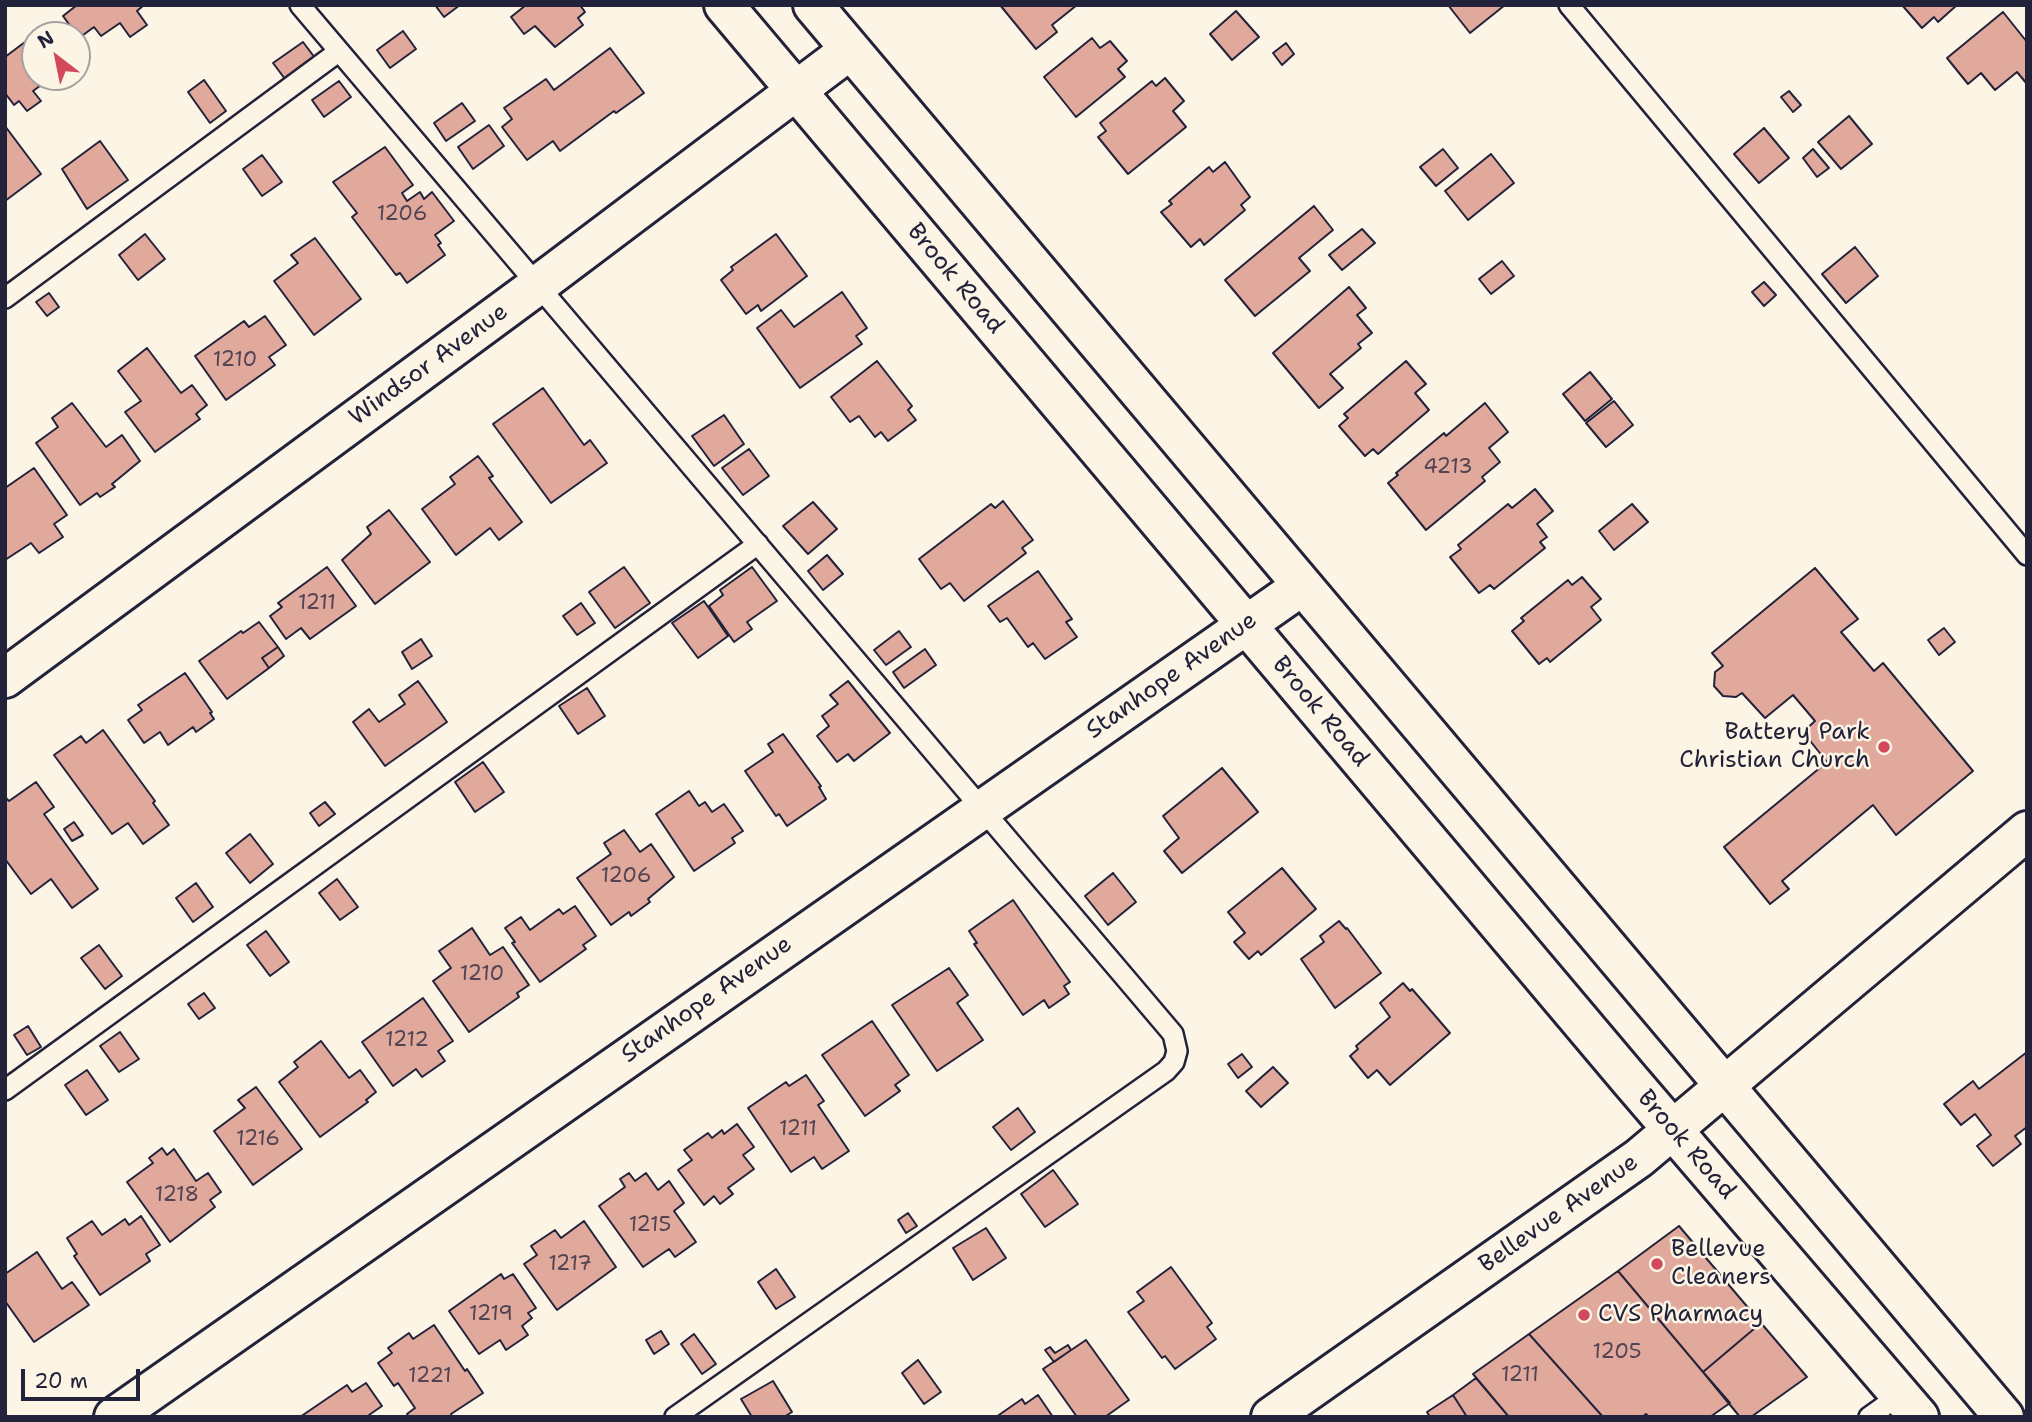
<!DOCTYPE html>
<html>
<head>
<meta charset="utf-8">
<style>
	body { margin:0 }
	#map { position:relative; width:2032px; height:1422px; overflow:hidden; background:#fcf5e5; font-family:"Shantell Sans",sans-serif }
	canvas { display:block }
	.frame { position:absolute; inset:0; border:7px solid #22223b; pointer-events:none }
	.north { position:absolute; left:21px; top:21px; width:70px; height:70px; box-sizing:border-box; background:#fcf5e5; border:2px solid #a5a1a1; border-radius:50%; rotate:328deg; font-size:19px; font-weight:700; line-height:28px; text-align:center; color:#22223b }
	.north::after { content:''; display:block; margin:auto; width:24px; height:32px; background:#d1495b; clip-path:polygon(50% 0,100% 100%,50% 72%,0 100%) }
	.scale { position:absolute; left:21px; top:1369px; width:119px; height:32px; box-sizing:border-box; border:4px solid #22223b; border-top:0; padding-left:9px; font-size:21px; line-height:24px; white-space:nowrap; color:#22223b; -webkit-text-stroke:5px #fcf5e5; paint-order:stroke }
</style>
</head>
<body>
<div id="map">
<canvas width="2032" height="1422"></canvas>
<div class="frame"></div>
<div class="north">N</div>
<div class="scale">20 m</div>
</div>
<script>
const g = document.querySelector('canvas').getContext('2d');
g.lineJoin = 'round';
function fillPath(path, color) { g.fillStyle = color; g.fill(path, 'evenodd'); }
const toPath = rows => new Path2D(rows.map(r => 'M' + r).join(''));
function strokePath(path, color, width, dash) { g.strokeStyle = color; g.lineWidth = width; g.lineCap = dash ? 'butt' : 'round'; g.setLineDash(dash || []); g.stroke(path); }
function write(font, color, halo, rows, align = 'center') {
  g.font = font + ' "Shantell Sans",sans-serif'; g.lineWidth = 5; g.setLineDash([]); g.textBaseline = 'middle'; g.strokeStyle = halo; g.fillStyle = color; for (const [text, x, y, turn = 0] of rows) {
    g.save(); g.translate(x, y); g.rotate((+turn || 0) * Math.PI / 180); g.textAlign = isNaN(turn) ? turn : align; if (halo) g.strokeText(text, 0, 0); g.fillText(text, 0, 0); g.restore();
  }
}
const building = toPath([
	[77,5,144,5,137,11,147,25,130,37,120,23,101,36,94,27,79,38,63,16,77,5],
	[435,5,460,5,444,17,435,5],
	[526,5,580,5,585,12,578,18,583,25,555,47,535,26,524,34,511,17,526,5],
	[1000,5,1077,5,1052,25,1057,32,1036,49,1000,5],
	[1448,5,1505,5,1470,33,1448,5],
	[1902,5,1957,5,1938,22,1934,17,1922,28,1902,5],
	[1236,11,1259,37,1232,60,1210,34,1236,11],
	[2003,12,2027,42,2027,84,2017,72,1995,90,1981,73,1968,84,1947,58,2003,12],
	[403,31,416,49,390,68,377,50,403,31],
	[33,36,35,77,52,77,33,91,41,101,27,111,19,101,14,105,5,93,5,57,33,36],
	[1092,38,1100,48,1110,41,1127,61,1118,69,1125,77,1076,117,1044,77,1092,38],
	[303,42,315,58,285,79,273,63,303,42],
	[1286,43,1294,54,1282,65,1273,53,1286,43],
	[610,48,644,93,616,113,614,111,560,151,553,141,527,160,502,127,512,119,504,108,546,79,554,90,610,48],
	[1165,78,1184,101,1173,111,1186,127,1128,174,1098,137,1106,131,1100,123,1152,81,1156,86,1165,78],
	[204,80,226,111,210,123,188,92,204,80],
	[339,81,351,97,324,117,312,100,339,81],
	[1789,91,1801,105,1793,112,1781,97,1789,91],
	[462,103,475,121,446,141,434,123,462,103],
	[1849,116,1872,144,1841,169,1818,142,1849,116],
	[489,125,504,146,473,169,458,147,489,125],
	[5,126,41,174,5,201,5,126],
	[1764,128,1789,158,1759,183,1734,154,1764,128],
	[100,141,128,180,87,209,62,169,100,141],
	[385,147,413,185,402,193,407,201,420,192,424,199,432,192,454,221,435,235,441,243,438,245,445,255,407,283,400,273,396,275,352,217,357,213,333,182,385,147],
	[1443,149,1458,168,1436,186,1420,167,1443,149],
	[1813,149,1829,168,1817,177,1803,158,1813,149],
	[1491,154,1514,183,1468,220,1445,191,1491,154],
	[262,155,282,182,262,196,243,169,262,155],
	[1225,162,1250,197,1241,205,1245,210,1204,245,1200,239,1191,247,1161,212,1172,204,1169,201,1209,167,1213,172,1225,162],
	[1314,206,1333,230,1299,258,1310,271,1255,316,1225,280,1314,206],
	[1362,229,1375,243,1342,270,1329,255,1362,229],
	[145,234,165,259,138,280,119,255,145,234],
	[776,234,807,276,761,311,758,305,746,314,721,280,733,270,731,267,776,234],
	[315,238,361,299,314,335,274,281,298,263,291,255,315,238],
	[1855,247,1878,276,1846,303,1822,274,1855,247],
	[1502,261,1514,276,1491,294,1479,279,1502,261],
	[1764,282,1776,295,1764,306,1752,292,1764,282],
	[1349,287,1366,308,1357,315,1372,333,1358,344,1361,348,1330,374,1343,388,1319,408,1273,353,1349,287],
	[842,292,867,328,856,336,862,344,800,388,757,328,781,310,794,327,842,292],
	[49,293,59,307,47,316,36,302,49,293],
	[265,316,286,345,269,357,275,365,226,400,195,356,244,321,249,327,265,316],
	[147,348,181,393,192,385,207,405,196,414,200,419,155,452,125,412,141,401,118,371,147,348],
	[877,361,912,406,908,410,916,420,888,441,881,432,875,437,859,416,850,422,831,397,877,361],
	[1406,361,1426,384,1415,393,1429,410,1378,454,1373,449,1365,456,1339,426,1348,418,1344,414,1406,361],
	[1590,372,1612,399,1585,421,1563,394,1590,372],
	[543,388,584,445,590,440,607,463,551,503,493,424,543,388],
	[1614,401,1633,425,1606,447,1586,423,1614,401],
	[72,403,106,447,122,435,140,461,112,484,115,487,100,497,97,493,80,505,36,443,58,427,52,418,72,403],
	[1485,403,1508,432,1489,448,1500,462,1482,477,1485,481,1426,530,1388,483,1398,475,1396,473,1444,433,1446,436,1485,403],
	[724,415,744,444,714,466,692,436,724,415],
	[749,449,769,476,743,495,722,468,749,449],
	[478,456,493,476,489,478,522,522,499,540,490,528,456,555,422,509,455,484,450,477,478,456],
	[34,468,67,515,54,524,63,537,39,553,31,543,5,560,5,488,34,468],
	[1535,489,1553,511,1537,524,1547,537,1540,542,1545,548,1494,589,1490,585,1479,593,1450,557,1461,549,1458,545,1508,504,1512,508,1535,489],
	[1003,501,1033,540,1022,548,1026,553,964,601,950,583,941,589,919,559,991,504,995,508,1003,501],
	[813,502,837,529,808,554,783,526,813,502],
	[1632,504,1648,522,1614,550,1599,531,1632,504],
	[389,510,430,562,375,604,342,560,371,534,367,527,389,510],
	[827,555,843,574,823,590,808,571,827,555],
	[327,567,356,606,310,639,301,628,286,639,270,616,282,607,278,603,327,567],
	[624,567,650,603,615,628,589,592,624,567],
	[752,567,777,601,747,622,752,629,734,642,709,606,723,595,720,590,752,567],
	[1815,568,1858,619,1841,632,1874,671,1883,663,1973,771,1896,835,1873,805,1782,881,1789,889,1770,904,1724,847,1827,762,1803,732,1815,721,1793,695,1765,718,1742,693,1736,697,1723,696,1714,686,1715,672,1723,666,1712,653,1815,568],
	[1038,571,1072,619,1066,622,1077,637,1045,659,1033,643,1028,647,1007,618,1000,622,988,606,1038,571],
	[1582,577,1601,599,1591,607,1601,620,1550,662,1547,658,1539,664,1512,631,1524,621,1521,618,1568,580,1572,585,1582,577],
	[704,601,728,636,698,658,672,623,704,601],
	[581,603,595,623,577,635,563,616,581,603],
	[259,622,278,647,262,658,269,668,227,699,199,661,241,631,243,633,259,622],
	[1944,628,1955,642,1939,655,1928,640,1944,628],
	[899,631,911,647,886,665,874,650,899,631],
	[421,639,432,656,412,669,402,652,421,639],
	[278,647,284,656,269,668,262,658,278,647],
	[925,649,936,665,904,688,893,672,925,649],
	[185,673,212,712,210,713,214,719,196,732,193,727,168,745,160,732,144,743,128,720,142,710,138,705,185,673],
	[418,681,447,722,385,766,353,722,369,709,379,722,405,704,399,695,418,681],
	[848,681,890,733,854,761,848,754,837,762,817,736,829,726,822,716,838,704,830,695,848,681],
	[587,688,605,716,578,734,559,706,587,688],
	[103,730,155,801,153,803,169,825,143,844,128,823,112,834,54,755,81,736,86,743,103,730],
	[783,734,821,786,819,787,826,799,787,826,779,814,776,816,745,771,773,752,768,744,783,734],
	[483,762,504,792,475,812,455,782,483,762],
	[1222,768,1258,812,1182,873,1164,851,1179,838,1163,816,1222,768],
	[36,782,54,807,44,814,98,889,72,908,51,879,31,894,5,859,5,797,9,801,36,782],
	[689,791,699,806,705,802,712,812,724,804,743,831,732,838,735,843,694,871,656,814,689,791],
	[325,802,335,814,319,826,310,813,325,802],
	[74,822,83,835,72,841,64,829,74,822],
	[624,830,640,852,651,844,674,877,648,899,650,902,631,916,629,912,611,925,577,878,611,854,604,843,624,830],
	[250,834,273,864,250,883,226,853,250,834],
	[1282,868,1316,909,1261,955,1258,951,1249,959,1234,942,1245,933,1228,912,1282,868],
	[1113,873,1136,902,1108,925,1085,896,1113,873],
	[337,879,358,907,340,920,319,893,337,879],
	[196,883,213,907,193,922,176,898,196,883],
	[1013,900,1070,982,1064,986,1069,994,1049,1008,1044,1000,1023,1015,974,944,977,943,969,931,1013,900],
	[575,906,596,936,583,945,586,949,540,982,512,943,515,942,505,928,521,917,530,930,559,909,563,914,575,906],
	[1339,921,1346,929,1347,928,1381,973,1335,1008,1301,959,1324,942,1320,936,1339,921],
	[472,928,490,955,503,947,529,985,517,993,519,997,469,1032,433,981,451,968,439,951,472,928],
	[266,931,289,962,270,976,247,945,266,931],
	[99,945,122,976,105,989,81,958,99,945],
	[949,968,968,995,957,1003,983,1040,937,1071,892,1005,949,968],
	[1403,983,1410,991,1412,989,1450,1033,1390,1085,1377,1070,1368,1078,1350,1056,1358,1049,1356,1046,1390,1017,1380,1003,1403,983],
	[204,993,215,1008,199,1019,188,1004,204,993],
	[423,998,453,1041,438,1051,445,1061,422,1077,416,1069,393,1086,362,1042,423,998],
	[872,1021,909,1075,895,1085,900,1091,865,1116,822,1055,872,1021],
	[28,1026,41,1047,27,1055,14,1035,28,1026],
	[120,1032,139,1059,119,1072,100,1046,120,1032],
	[321,1041,349,1078,360,1070,376,1092,366,1100,368,1102,320,1137,279,1082,298,1067,294,1062,321,1041],
	[2027,1052,2027,1127,2015,1136,2021,1144,1993,1166,1977,1146,1991,1135,1975,1114,1961,1125,1944,1104,1973,1081,1979,1089,2027,1052],
	[1242,1054,1252,1067,1238,1078,1228,1064,1242,1054],
	[1273,1067,1288,1083,1261,1107,1246,1091,1273,1067],
	[87,1070,108,1100,86,1115,65,1085,87,1070],
	[806,1075,824,1101,818,1105,849,1151,822,1169,814,1157,791,1172,748,1108,786,1082,789,1086,806,1075],
	[256,1087,302,1149,253,1185,214,1131,245,1108,238,1100,256,1087],
	[1018,1108,1035,1132,1011,1150,993,1127,1018,1108],
	[737,1124,754,1147,743,1155,754,1169,728,1188,733,1194,720,1204,714,1196,704,1205,678,1170,692,1160,684,1150,708,1133,712,1138,722,1130,724,1134,737,1124],
	[162,1148,167,1155,174,1149,196,1181,208,1173,221,1192,210,1200,215,1207,170,1242,127,1182,153,1163,149,1158,162,1148],
	[1053,1170,1078,1204,1045,1227,1021,1194,1053,1170],
	[629,1173,635,1181,646,1173,658,1190,669,1181,684,1203,674,1211,696,1242,675,1257,669,1249,643,1267,599,1206,625,1187,620,1179,629,1173],
	[908,1213,917,1226,906,1233,898,1220,908,1213],
	[141,1216,160,1245,146,1254,150,1261,100,1295,74,1256,77,1254,67,1238,92,1221,102,1235,125,1219,129,1225,141,1216],
	[584,1221,616,1267,557,1310,524,1264,537,1255,531,1246,555,1230,561,1238,584,1221],
	[1679,1226,1761,1323,1703,1372,1618,1271,1679,1226],
	[986,1228,1006,1258,973,1280,953,1248,986,1228],
	[37,1252,62,1289,72,1282,89,1305,34,1342,5,1301,5,1274,37,1252],
	[1171,1267,1212,1323,1207,1327,1216,1339,1175,1369,1165,1356,1162,1358,1128,1312,1144,1301,1137,1292,1171,1267],
	[776,1269,795,1297,776,1309,758,1282,776,1269],
	[1618,1271,1703,1372,1730,1403,1710,1417,1649,1417,1646,1414,1642,1417,1603,1417,1529,1334,1618,1271],
	[501,1274,504,1279,513,1274,536,1308,528,1313,532,1318,522,1326,528,1335,506,1350,500,1340,479,1354,449,1311,501,1274],
	[1761,1323,1807,1377,1751,1417,1740,1417,1703,1372,1761,1323],
	[434,1325,465,1371,467,1369,483,1393,451,1414,452,1417,409,1417,407,1414,415,1408,398,1383,394,1386,378,1363,392,1353,388,1348,409,1333,413,1339,434,1325],
	[661,1331,669,1344,654,1354,646,1340,661,1331],
	[694,1334,716,1364,702,1374,681,1344,694,1334],
	[1529,1334,1603,1417,1509,1417,1473,1374,1529,1334],
	[1086,1340,1129,1400,1105,1417,1077,1417,1043,1369,1086,1340],
	[1068,1345,1071,1350,1054,1362,1045,1350,1050,1347,1055,1353,1068,1345],
	[918,1360,941,1392,924,1404,902,1373,918,1360],
	[1476,1378,1509,1417,1467,1417,1453,1395,1476,1378],
	[773,1381,792,1412,784,1417,752,1417,741,1399,773,1381],
	[366,1383,382,1406,369,1415,370,1417,300,1417,347,1385,352,1392,366,1383],
	[1038,1395,1053,1417,996,1417,1022,1399,1025,1404,1038,1395],
	[1453,1395,1467,1417,1430,1417,1427,1412,1453,1395]
]);
fillPath(building, '#e1a89c');
strokePath(building, '#22223b', 2);
const service = toPath([
	[300,5,1173,1034,1177,1051,1174,1062,1166,1071,675,1417],
	[1569,5,2027,555],
	[5,298,338,52],
	[5,1090,758,544],
	[1869,1417,1900,1395]
]);
const minor = toPath([
	[5,678,538,285,850,50],
	[114,1417,1302,586]
]);
const tertiary = toPath([
	[1271,1417,1639,1158,2027,831]
]);
const secondary = toPath([
	[724,5,1630,1080,1919,1417],
	[813,5,2004,1417]
]);
strokePath(service, '#22223b', 24);
strokePath(minor, '#22223b', 44);
strokePath(tertiary, '#22223b', 44);
strokePath(secondary, '#22223b', 44);
strokePath(service, '#fcf5e5', 19);
strokePath(minor, '#fcf5e5', 38);
strokePath(tertiary, '#fcf5e5', 38);
strokePath(secondary, '#fcf5e5', 38);
for (const [x, y, r, color] of [
	[1884,747,7,"#d1495b"],
	[1657,1264,7,"#d1495b"],
	[1584,1315,7,"#d1495b"]
]) { const dot = new Path2D(); dot.arc(x, y, r, 0, 2 * Math.PI); g.fillStyle = color; g.fill(dot); strokePath(dot, '#fcf5e5', 2.5); }
write('21px', '#524453', null, [
	["1206",402,215],
	["1210",235,361],
	["4213",1448,468],
	["1211",317,604],
	["1206",626,877],
	["1210",482,975],
	["1212",407,1041],
	["1211",798,1130],
	["1216",258,1140],
	["1218",177,1196],
	["1215",650,1226],
	["1217",570,1265],
	["1219",491,1315],
	["1205",1617,1353],
	["1211",1520,1376],
	["1221",430,1377]
]);
write('24px', '#22223b', '#fcf5e5', [
	["Brook Road",955,279,50],
	["Windsor Avenue",429,365,-36],
	["Stanhope Avenue",1172,676,-35],
	["Brook Road",1320,712,50],
	["Stanhope Avenue",707,1000,-35],
	["Brook Road",1686,1145,49],
	["Bellevue Avenue",1559,1214,-35]
]);
write('24px', '#22223b', '#fcf5e5', [
	["Battery Park",1870,733,"right"],
	["Christian Church",1870,761,"right"],
	["Bellevue",1671,1250],
	["Cleaners",1671,1278],
	["CVS Pharmacy",1598,1315]
], 'left');
</script>
</body>
</html>
